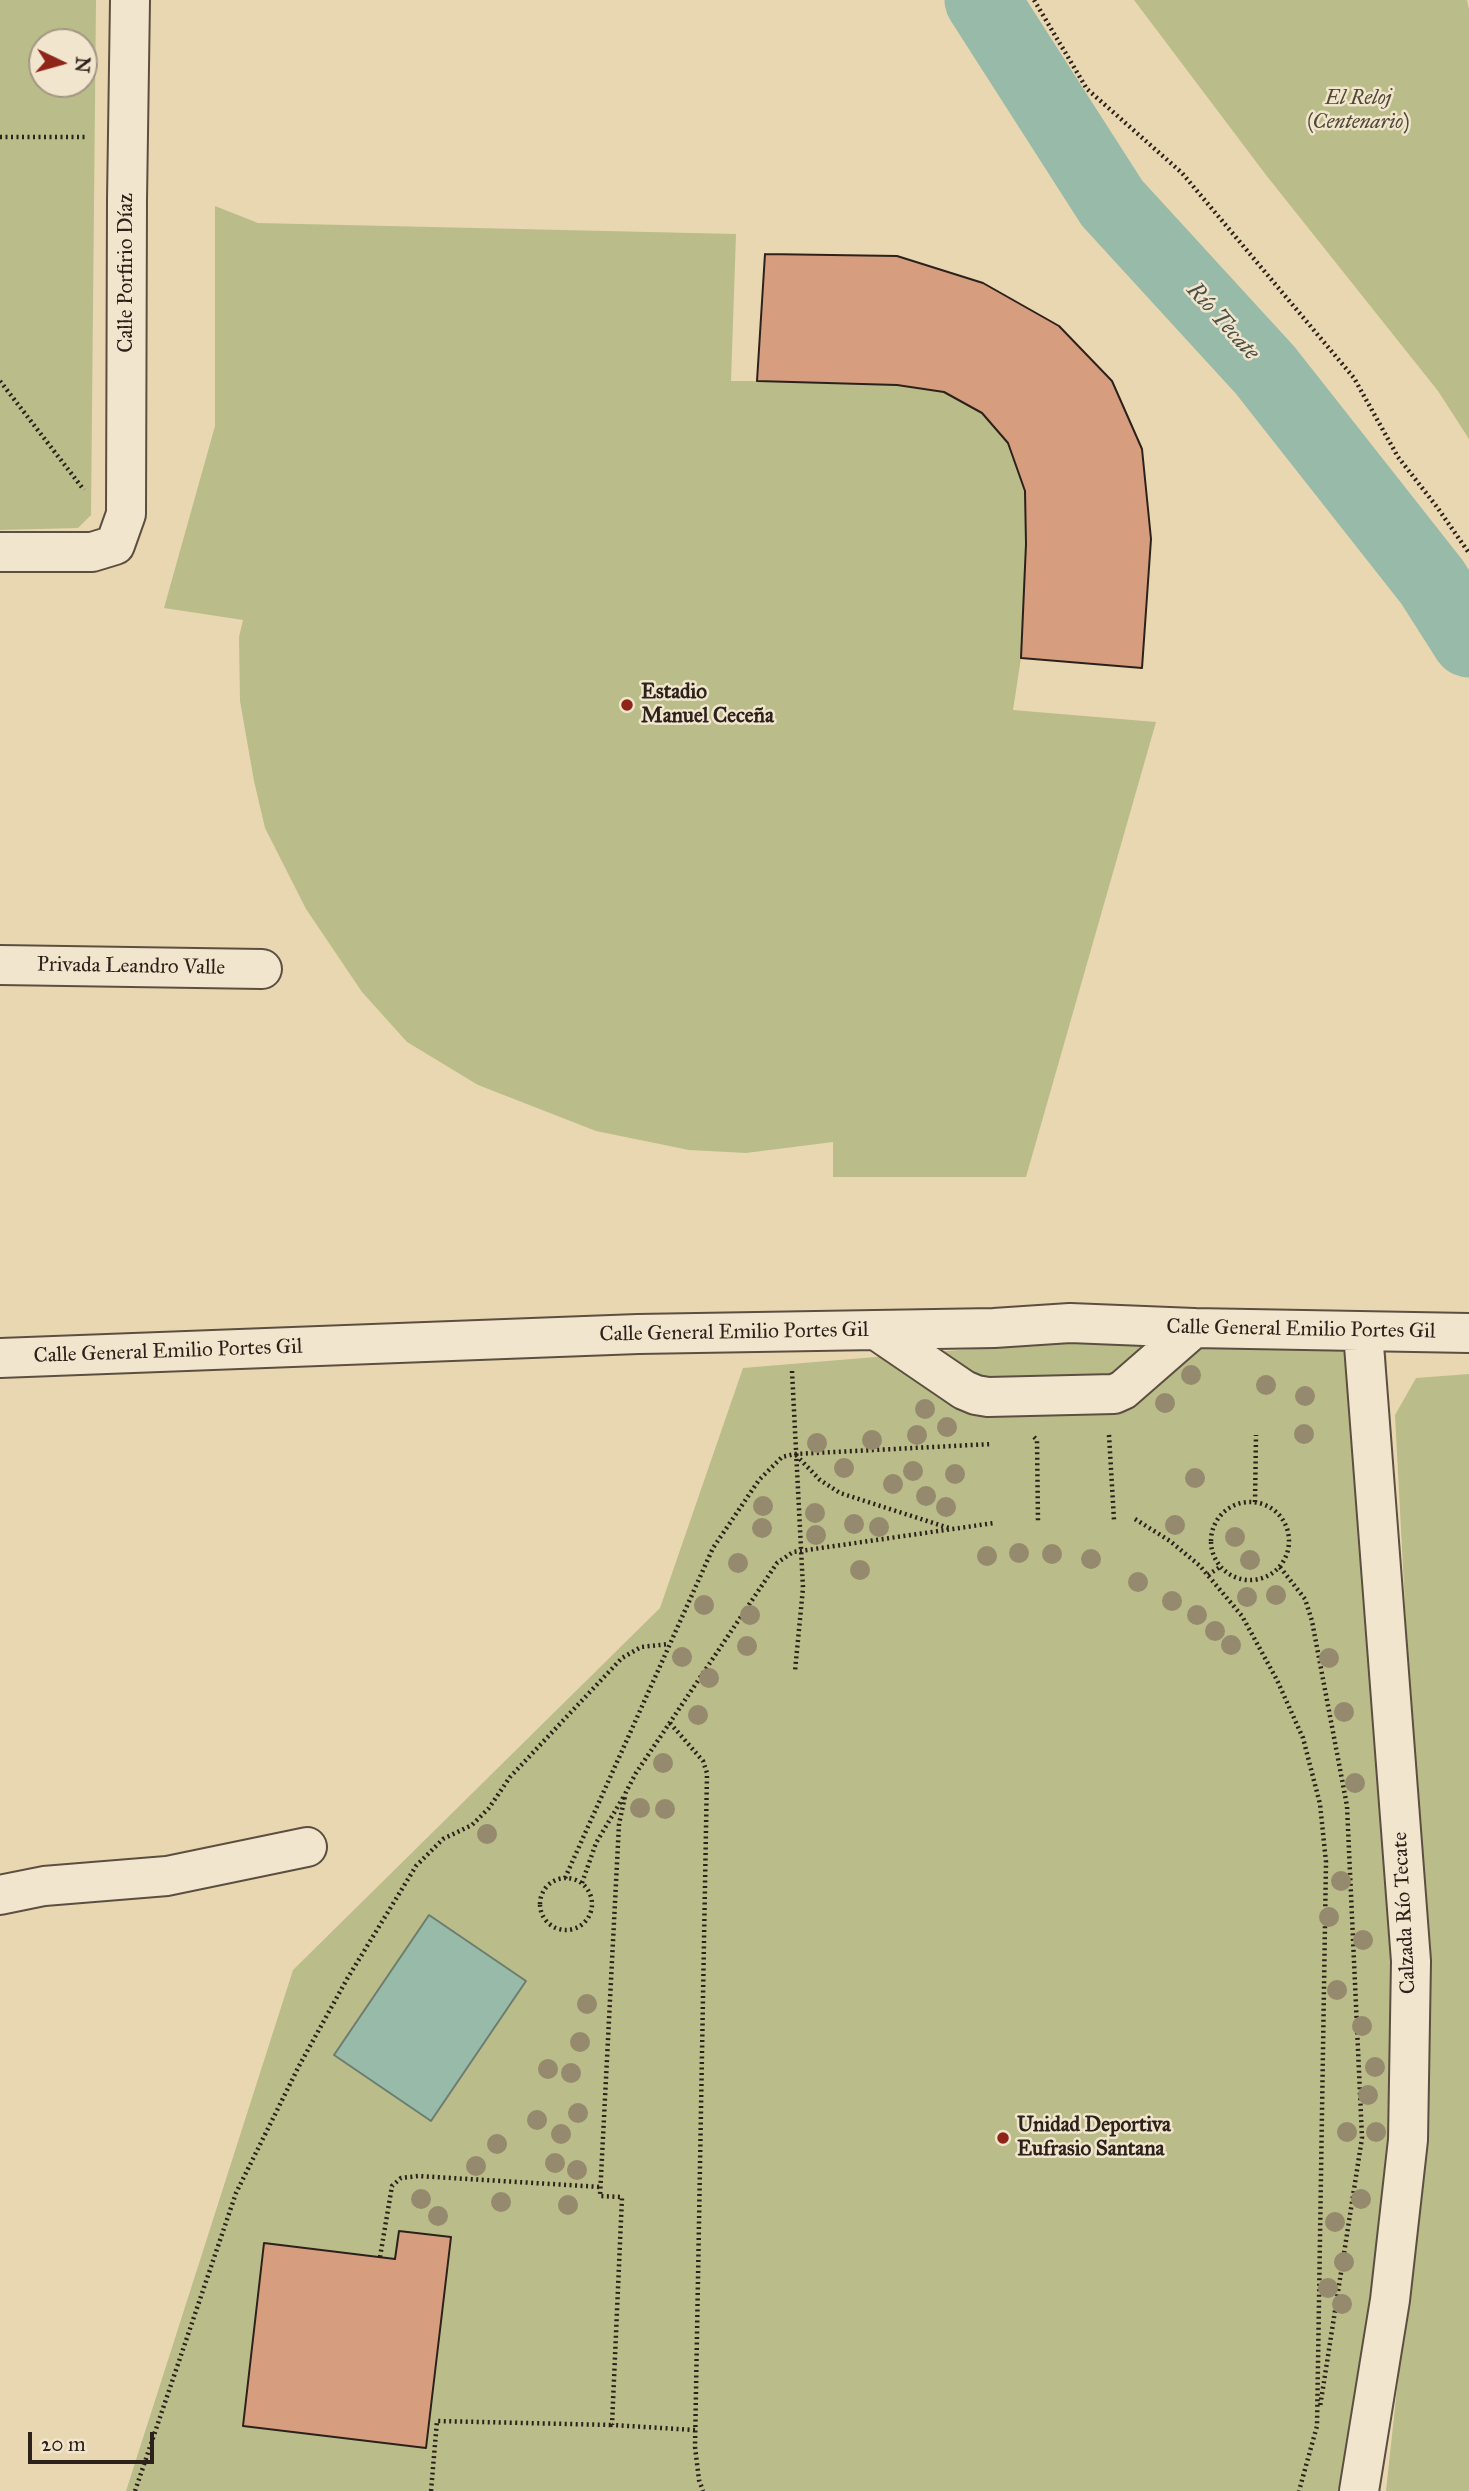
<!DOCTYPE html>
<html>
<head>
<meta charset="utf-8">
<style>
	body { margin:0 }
	#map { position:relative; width:1469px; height:2491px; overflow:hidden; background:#e9d7b2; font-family:"IM FELL Great Primer",serif }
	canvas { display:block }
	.north { position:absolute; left:28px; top:28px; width:70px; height:70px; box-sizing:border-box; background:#f1e5cd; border:2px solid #a29786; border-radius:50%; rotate:95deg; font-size:19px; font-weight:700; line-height:28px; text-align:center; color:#2c221b }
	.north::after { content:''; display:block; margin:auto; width:24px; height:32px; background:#8f2418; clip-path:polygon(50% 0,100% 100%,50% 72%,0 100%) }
	.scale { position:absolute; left:28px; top:2432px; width:126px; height:32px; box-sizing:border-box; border:4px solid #2c221b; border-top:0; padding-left:9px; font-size:21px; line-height:24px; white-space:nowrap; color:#2c221b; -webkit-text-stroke:5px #f1e5cd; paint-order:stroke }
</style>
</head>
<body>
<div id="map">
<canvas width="1469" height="2491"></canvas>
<div class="north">N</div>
<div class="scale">20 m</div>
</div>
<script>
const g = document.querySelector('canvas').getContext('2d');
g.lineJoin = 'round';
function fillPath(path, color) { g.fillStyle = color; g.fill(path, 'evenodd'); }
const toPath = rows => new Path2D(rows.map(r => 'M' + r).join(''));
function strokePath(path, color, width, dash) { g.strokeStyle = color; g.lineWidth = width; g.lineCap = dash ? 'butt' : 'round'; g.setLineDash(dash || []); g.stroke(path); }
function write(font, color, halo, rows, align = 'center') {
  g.font = font + ' "IM FELL Great Primer",serif'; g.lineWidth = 5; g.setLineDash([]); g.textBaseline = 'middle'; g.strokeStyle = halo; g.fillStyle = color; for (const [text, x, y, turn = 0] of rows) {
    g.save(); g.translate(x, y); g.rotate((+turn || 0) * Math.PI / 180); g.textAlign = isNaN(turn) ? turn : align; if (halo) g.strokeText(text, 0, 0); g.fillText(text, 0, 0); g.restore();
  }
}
fillPath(toPath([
	[0,0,96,0,91,515,78,528,0,530],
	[42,42,84,42,84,84,42,84],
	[1134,0,1467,0,1469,9,1469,439,1438,391,1266,175],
	[215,206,258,223,736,234,731,381,757,381,765,254,897,256,983,283,1059,326,1112,381,1142,449,1151,539,1142,668,1021,658,1013,710,1156,722,1026,1177,833,1177,833,1142,746,1153,689,1150,596,1131,478,1085,407,1042,362,992,306,909,265,828,254,781,240,701,239,637,243,620,164,608,215,426],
	[1068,1341,1386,1345,1414,2190,1355,2491,126,2491,293,1970,660,1608,743,1368],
	[1469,1374,1469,2491,1386,2491,1423,2147,1426,2007,1395,1415,1416,1378]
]), '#babd89');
const water = toPath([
	[429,1915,526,1981,431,2121,334,2055,429,1915]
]);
fillPath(water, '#98baa8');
strokePath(water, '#6d7d70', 2);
strokePath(toPath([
	[982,0,1112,203,1265,370,1432,582,1469,640]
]), '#98baa8', 75);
const building = toPath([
	[765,254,897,256,983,283,1059,326,1112,381,1142,449,1151,539,1142,668,1021,658,1026,544,1025,491,1008,443,982,413,944,392,897,385,757,381,765,254],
	[399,2231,451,2237,426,2448,243,2426,264,2243,395,2259,399,2231]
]);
fillPath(building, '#d69d7e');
strokePath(building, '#2c221b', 2);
const minor = toPath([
	[0,552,92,552,115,545,126,514,127,200,130,0],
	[0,965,262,969],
	[876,1330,964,1390,976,1395,988,1397,1114,1394,1123,1390,1194,1328],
	[0,1358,638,1334,994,1328,1070,1323,1194,1328,1469,1333],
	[0,1895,44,1886,167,1876,307,1847],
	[1359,2491,1390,2300,1408,2140,1411,1961,1363,1332]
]);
strokePath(minor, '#5b4f41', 42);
strokePath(toPath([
	[1034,0,1087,89,1182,173,1354,378,1398,457,1437,507,1469,553],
	[0,137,87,137],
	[0,381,84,490],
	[792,1371,803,1588,795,1671],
	[1109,1435,1114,1520],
	[1034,1437,1037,1440,1038,1522],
	[796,1455,820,1480,840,1493,949,1528],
	'1211 1541a39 39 0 1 1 78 0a39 39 0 1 1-78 0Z',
	[1255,1502,1256,1435],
	[1135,1519,1170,1541,1200,1566,1242,1616,1277,1680,1303,1738,1320,1804,1326,1862,1317,2426,1299,2491],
	[1280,1567,1305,1599,1312,1621,1347,1806,1362,2138,1320,2407],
	[1208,1575,1220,1567],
	[670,1723,703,1761,707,1773,695,2447,699,2480,703,2491],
	[565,1878,713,1548,759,1480,782,1457,795,1454,992,1444],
	'540 1904a26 26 0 1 1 52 0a26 26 0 1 1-52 0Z',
	[582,1883,596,1843,624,1796],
	[380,2257,392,2186,401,2178,418,2176,601,2187],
	[695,2430,612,2425,622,2197,600,2196,619,1824,626,1792,636,1773,777,1563,793,1552,994,1523],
	[135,2491,236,2193,299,2066,347,1979,416,1866,443,1839,472,1825,489,1808,510,1777,622,1658,641,1647,669,1644],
	[431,2491,437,2421,612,2425]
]), '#2c221b', 4.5, [2, 3.5]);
strokePath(minor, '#f1e5cd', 38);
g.fillStyle = '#95896e';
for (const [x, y] of [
	[1191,1375],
	[1266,1385],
	[1305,1396],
	[1165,1403],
	[925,1409],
	[947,1427],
	[1304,1434],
	[917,1435],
	[872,1440],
	[817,1443],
	[844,1468],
	[913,1471],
	[955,1474],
	[1195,1478],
	[893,1484],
	[926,1496],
	[763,1506],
	[946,1507],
	[815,1513],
	[854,1524],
	[1175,1525],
	[879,1527],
	[762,1528],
	[816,1535],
	[1235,1537],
	[1019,1553],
	[1052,1554],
	[987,1556],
	[1091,1559],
	[1250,1560],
	[738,1563],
	[860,1570],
	[1138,1582],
	[1276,1595],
	[1247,1597],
	[1172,1601],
	[704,1605],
	[750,1615],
	[1197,1615],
	[1215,1631],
	[1231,1645],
	[747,1646],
	[682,1657],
	[1329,1658],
	[709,1678],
	[1344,1712],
	[698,1715],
	[663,1763],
	[1355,1783],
	[640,1808],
	[665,1809],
	[487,1834],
	[1341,1881],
	[1329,1917],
	[1363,1940],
	[1337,1990],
	[587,2004],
	[1362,2026],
	[580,2042],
	[1375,2067],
	[548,2069],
	[571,2073],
	[1368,2095],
	[578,2113],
	[537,2120],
	[1347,2132],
	[1376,2132],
	[561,2134],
	[497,2144],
	[555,2163],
	[476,2166],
	[577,2170],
	[421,2199],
	[1361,2199],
	[501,2202],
	[568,2205],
	[438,2216],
	[1335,2222],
	[1344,2262],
	[1328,2288],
	[1342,2304]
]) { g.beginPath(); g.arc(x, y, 10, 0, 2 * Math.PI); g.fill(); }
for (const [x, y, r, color] of [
	[627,705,7,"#8f2418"],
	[1003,2138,7,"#8f2418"]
]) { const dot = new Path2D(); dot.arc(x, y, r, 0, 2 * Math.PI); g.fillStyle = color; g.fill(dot); strokePath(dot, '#f1e5cd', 2.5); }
write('italic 21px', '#504936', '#f1e5cd', [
	["El Reloj",1358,99],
	["(Centenario)",1358,123]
]);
write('21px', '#2c221b', '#f1e5cd', [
	["Calle Porfirio Díaz",127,273,-90],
	["Privada Leandro Valle",131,967,1],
	["Calle General Emilio Portes Gil",1301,1330,1],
	["Calle General Emilio Portes Gil",734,1333,-1],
	["Calle General Emilio Portes Gil",168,1352,-2],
	["Calzada Río Tecate",1405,1913,-93]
]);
write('bold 21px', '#2c221b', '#f1e5cd', [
	["Estadio",641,693],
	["Manuel Ceceña",641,717],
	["Unidad Deportiva",1017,2126],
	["Eufrasio Santana",1017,2150]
], 'left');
write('italic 23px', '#4c5045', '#f1e5cd', [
	["Río Tecate",1222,322,48]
]);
</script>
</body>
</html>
